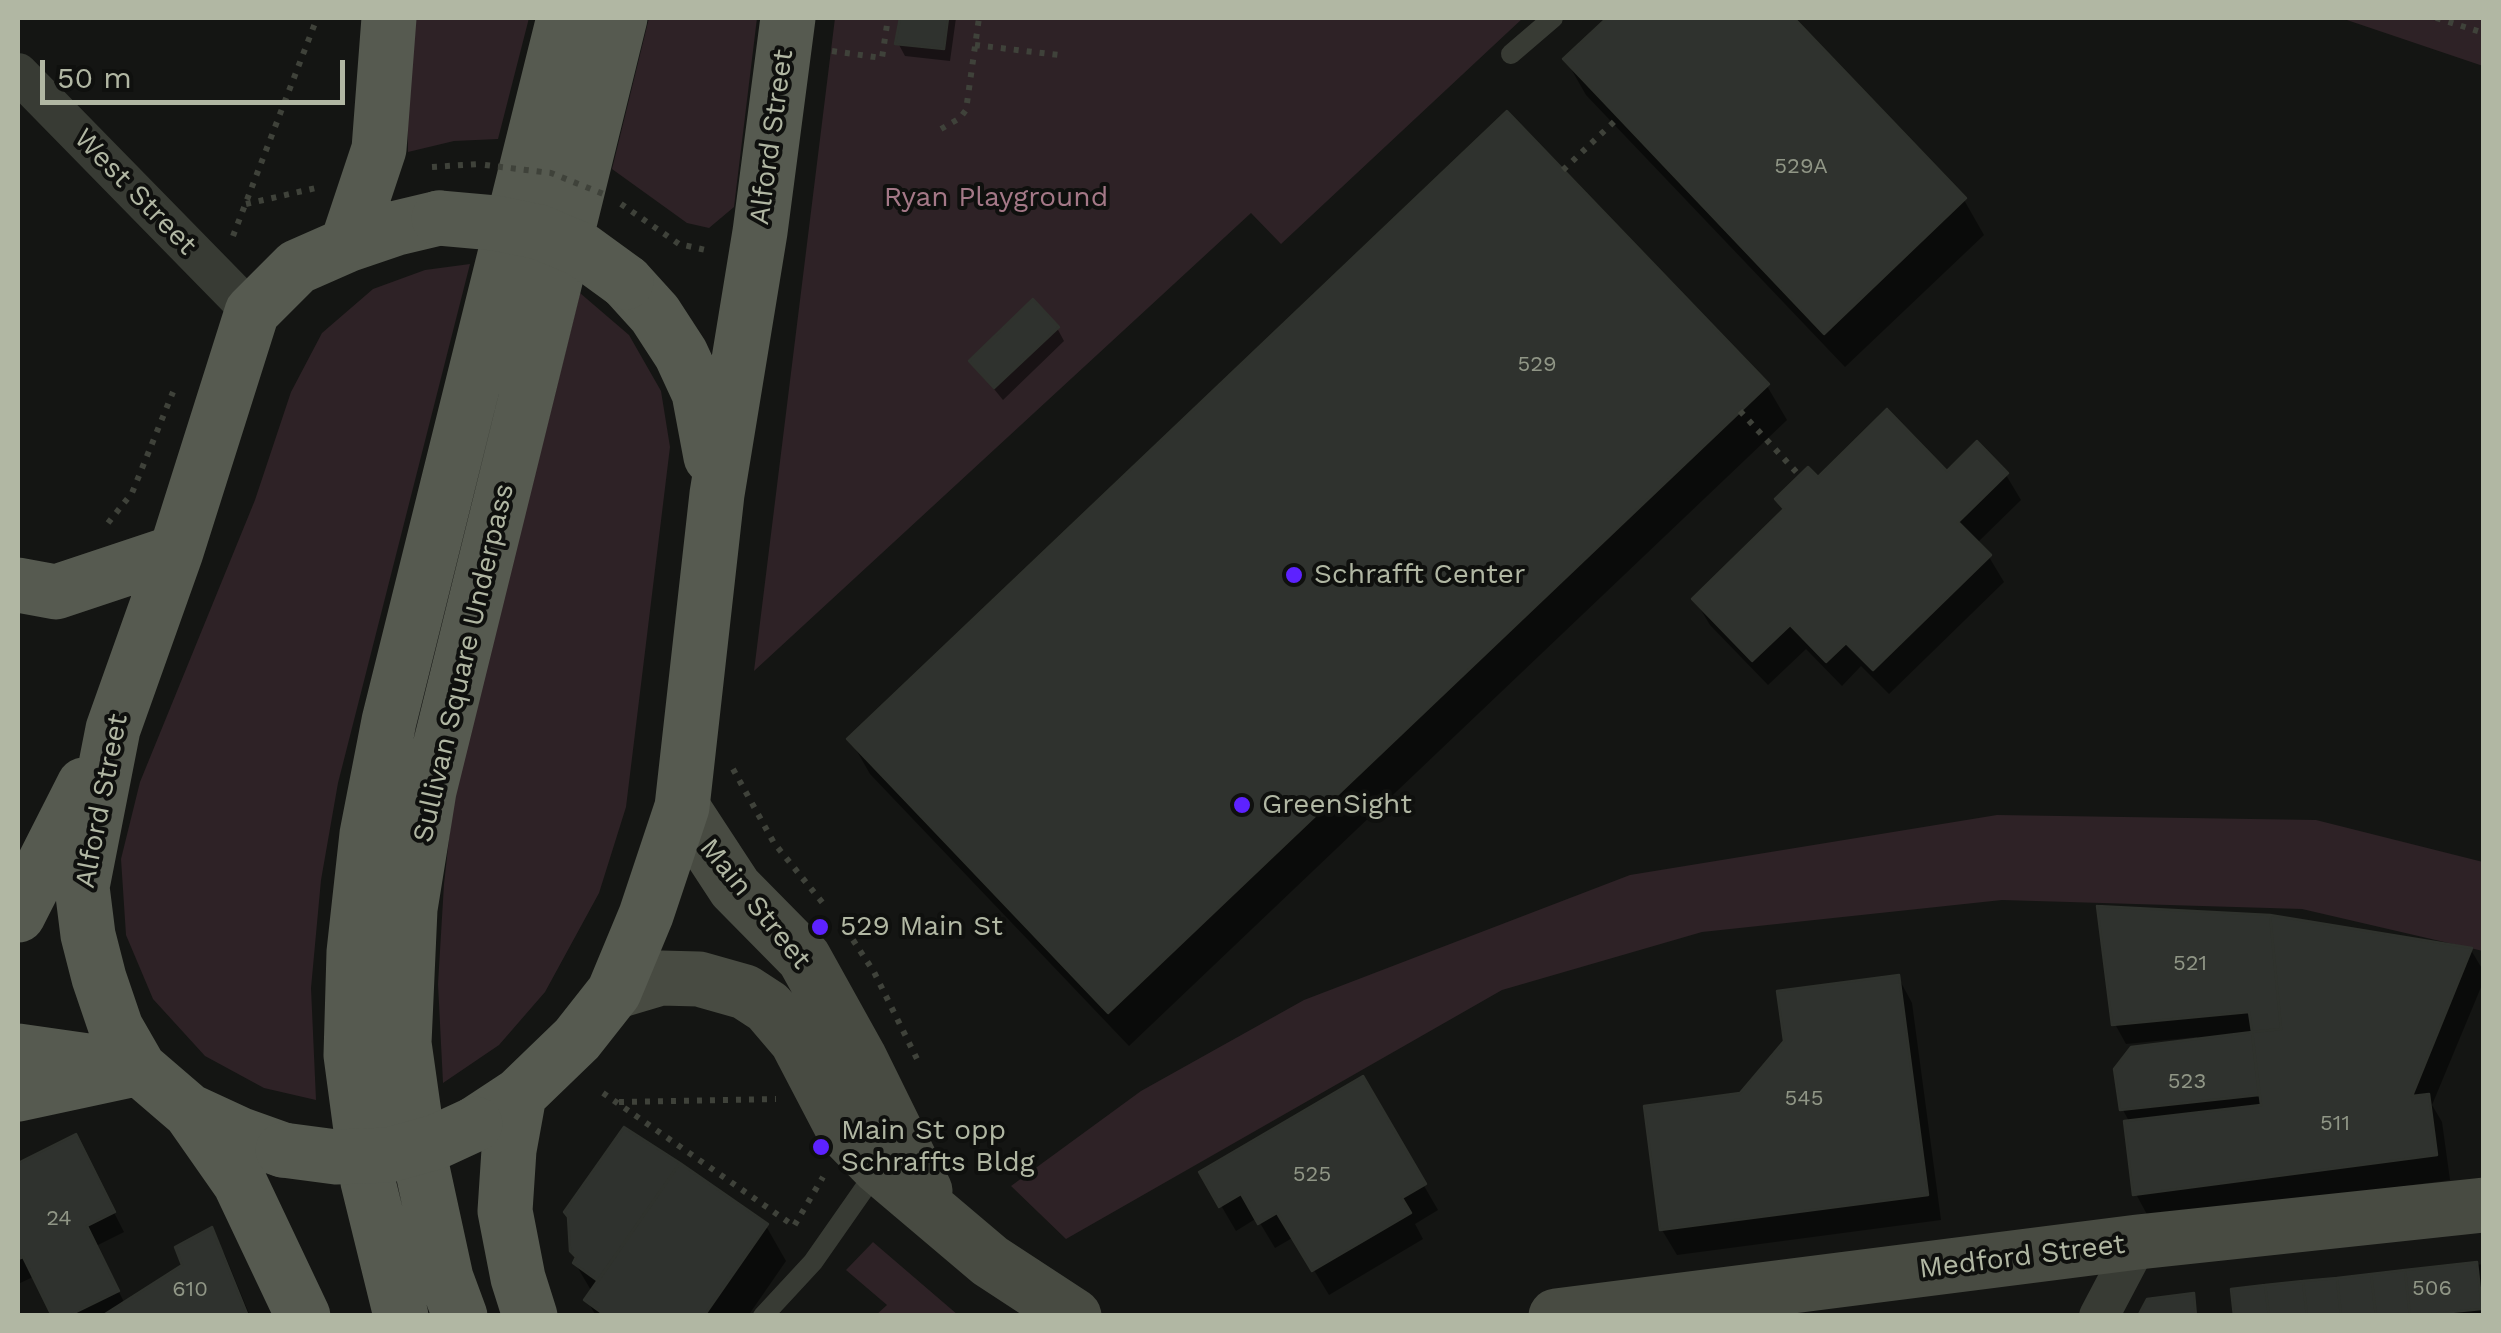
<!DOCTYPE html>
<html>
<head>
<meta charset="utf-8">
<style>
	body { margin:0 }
	#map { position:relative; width:2501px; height:1333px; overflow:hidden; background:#141513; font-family:"Work Sans",sans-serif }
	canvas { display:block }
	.frame { position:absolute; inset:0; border:20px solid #b1b7a3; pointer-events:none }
	.scale { position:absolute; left:40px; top:60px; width:305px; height:45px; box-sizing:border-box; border:5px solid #b1b7a3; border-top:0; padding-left:12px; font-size:30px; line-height:35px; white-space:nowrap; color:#b1b7a3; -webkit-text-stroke:8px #0f100e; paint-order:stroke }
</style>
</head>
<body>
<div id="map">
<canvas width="2501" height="1333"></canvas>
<div class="frame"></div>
<div class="scale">50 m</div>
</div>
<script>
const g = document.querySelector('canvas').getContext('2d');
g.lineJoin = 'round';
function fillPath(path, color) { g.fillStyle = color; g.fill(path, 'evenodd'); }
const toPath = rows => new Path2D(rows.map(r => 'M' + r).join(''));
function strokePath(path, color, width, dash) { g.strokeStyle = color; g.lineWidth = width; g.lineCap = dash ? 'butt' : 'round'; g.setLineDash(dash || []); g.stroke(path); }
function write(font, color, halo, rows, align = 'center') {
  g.font = font + ' "Work Sans",sans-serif'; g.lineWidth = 8; g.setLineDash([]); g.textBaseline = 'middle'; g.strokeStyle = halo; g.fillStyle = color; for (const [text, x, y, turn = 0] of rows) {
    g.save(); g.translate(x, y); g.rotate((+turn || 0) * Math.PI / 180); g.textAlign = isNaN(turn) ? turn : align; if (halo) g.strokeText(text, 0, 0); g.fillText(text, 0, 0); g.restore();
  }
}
fillPath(toPath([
	[416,18,529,18,498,139,454,141,408,152,406,43],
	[649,18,757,18,734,207,709,228,687,223,612,169],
	[835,18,1523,18,1281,244,1251,213,754,671],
	[2341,18,2483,18,2483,66],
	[470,264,338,783,321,880,311,988,316,1100,264,1088,205,1056,153,999,126,935,121,859,140,782,255,500,291,392,322,333,373,289,425,270],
	[580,293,629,335,661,391,670,447,626,807,599,893,545,992,499,1045,443,1083,438,984,444,884,453,803],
	[1997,815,2316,820,2483,862,2483,951,2302,909,2002,900,1702,932,1502,990,1066,1239,1011,1186,1141,1091,1304,1000,1630,875],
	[873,1242,958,1315,876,1315,887,1305,846,1270]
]), '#2e2226');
fillPath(toPath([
	[902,18,956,18,950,61,905,56,898,43],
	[1611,18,1791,18,1964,200,1984,235,1845,367,1586,95,1566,60],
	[1057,328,1064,341,1003,400,972,362],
	[1767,386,1787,420,1129,1046,870,774,850,739],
	[1947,475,2006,475,2021,500,1976,544,1989,557,2004,582,1889,694,1861,666,1842,686,1806,649,1768,685,1710,625,1695,600,1785,512,1778,499,1817,481],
	[2471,950,2484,972,2484,980,2432,1105,2442,1122,2450,1180,2150,1220,2136,1194,2130,1123,2123,1110,2198,1042,2197,1037,2126,1044,2115,1024],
	[1898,977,1912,1003,1941,1220,1677,1255,1662,1230],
	[1362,1079,1438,1210,1415,1224,1423,1239,1329,1295,1294,1237,1275,1248,1257,1218,1236,1231,1202,1173],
	[75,1137,124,1232,96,1246,125,1304,186,1266,211,1230,225,1255,250,1316,54,1316,35,1276,18,1284,18,1165],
	[766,1226,786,1261,748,1316,596,1316,587,1300,592,1292,575,1263,577,1259],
	[2484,1264,2484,1316,2236,1316,2233,1292]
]), '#0007');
const building = toPath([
	[900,18,948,18,944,49,895,44,900,18],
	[1607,18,1794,18,1966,198,1824,334,1563,59,1607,18],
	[1507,111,1769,384,1108,1013,847,739,1507,111],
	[1033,299,1059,327,994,388,969,361,1033,299],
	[1887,409,1947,471,1977,441,2008,473,1958,522,1991,555,1873,670,1846,643,1826,662,1790,625,1752,661,1692,599,1784,509,1775,499,1808,467,1818,477,1887,409],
	[2097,906,2270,915,2281,1029,2252,1032,2249,1012,2112,1025,2097,906],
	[2270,915,2472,948,2412,1096,2429,1094,2437,1155,2133,1195,2124,1121,2261,1105,2252,1032,2281,1029,2270,915],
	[1899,975,1928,1195,1660,1230,1644,1106,1740,1093,1784,1041,1777,991,1899,975],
	[2252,1032,2259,1095,2120,1110,2114,1069,2131,1047,2252,1032],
	[1363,1076,1426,1184,1402,1198,1411,1213,1312,1271,1277,1213,1258,1224,1241,1194,1219,1207,1199,1172,1363,1076],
	[624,1127,680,1163,598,1281,573,1263,576,1257,570,1251,568,1217,564,1212,624,1127],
	[76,1134,115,1212,87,1226,119,1291,68,1316,52,1316,23,1257,18,1259,18,1163,76,1134],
	[680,1163,768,1224,704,1316,606,1316,584,1300,680,1163],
	[212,1227,248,1316,102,1316,182,1265,175,1247,212,1227],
	[2477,1262,2482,1309,2410,1316,2405,1270,2477,1262],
	[2405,1270,2410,1316,2376,1316,2371,1274,2405,1270],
	[2371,1274,2376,1316,2341,1316,2337,1278,2371,1274],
	[2337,1278,2341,1316,2307,1316,2303,1281,2337,1278],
	[2303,1281,2307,1316,2269,1316,2265,1285,2303,1281],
	[2265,1285,2269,1316,2234,1316,2231,1289,2265,1285],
	[2194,1293,2196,1316,2138,1316,2147,1299,2194,1293]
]);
fillPath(building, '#2f322e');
strokePath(building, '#2f322d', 2.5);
strokePath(toPath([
	[2436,18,2484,33],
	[975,45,1059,55],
	[832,51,882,58,888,18],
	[941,129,960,118,966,110,979,18],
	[432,167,479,164],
	[1563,170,1618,118],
	[246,204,316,188],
	[621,204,679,244,710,251],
	[233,236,317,18],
	[1740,411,1799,475],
	[108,523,132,493,173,392],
	[733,769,774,843,826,907],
	[853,940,874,972,920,1065],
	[603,1093,794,1226,823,1177],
	[619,1102,776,1099]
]), '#3f423a', 6, [5, 8]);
strokePath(toPath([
	[1511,54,1553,18],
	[763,1316,813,1262,878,1169]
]), '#383b34', 20);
strokePath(toPath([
	[18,73,252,312],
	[2099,1316,2138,1242]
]), '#383b34', 40);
strokePath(toPath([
	[682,807,735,888,804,958,859,1057,925,1191],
	[614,992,661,978,699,979,745,992,768,1007,797,1041,844,1131,879,1167,990,1261,1074,1316],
	[1556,1316,2138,1242,2484,1205]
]), '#484b42', 55);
strokePath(toPath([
	[347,245,379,149,389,18],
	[626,282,655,314,681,354,699,393,711,457],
	[18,585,56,592,176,552],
	[18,915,84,785],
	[18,1051,102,1063],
	[18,1094,139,1068],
	[519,1095,509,1150,505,1211,518,1278,530,1316],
	[191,1113,240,1183,303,1316],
	[475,1124,519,1095,577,1039,614,992,646,915,682,807,717,494,760,232,788,18],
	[283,1150,241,1135,189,1111,139,1068,116,1028,99,978,88,935,82,887,113,729,176,552,252,312,297,267,347,245,397,228,439,218],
	[401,1316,368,1182,351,1055,354,952,367,834,389,721,564,18],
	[460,1316,446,1278,421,1163,404,1043,410,909,429,791,620,18]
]), '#565a50', 55);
strokePath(toPath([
	[485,165,551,173,606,195]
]), '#3f423a', 6, [5, 8]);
strokePath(toPath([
	[439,218,495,223,539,232,582,250,626,282],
	[283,1150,336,1157,389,1155,436,1142,475,1124]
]), '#565a50', 55);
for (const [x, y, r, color] of [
	[1294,575,10,"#5d22ff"],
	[1242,805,10,"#5d22ff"],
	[820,927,10,"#5d22ff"],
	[821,1147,10,"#5d22ff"]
]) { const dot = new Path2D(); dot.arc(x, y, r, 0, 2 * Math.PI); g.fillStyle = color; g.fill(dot); strokePath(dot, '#0f100e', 4); }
write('22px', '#909686', null, [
	["529A",1801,167],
	["529",1537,365],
	["521",2190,964],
	["523",2187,1082],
	["545",1804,1099],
	["511",2335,1124],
	["525",1312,1175],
	["24",59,1219],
	["506",2432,1289],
	["610",190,1290]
]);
write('28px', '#b1b7a3', '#0f100e', [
	["Alford Street",772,137,-82],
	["West Street",135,192,46],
	["Sullivan Square Underpass",464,663,-77],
	["Alford Street",102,801,-79],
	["Main Street",755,904,51],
	["Medford Street",2022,1257,-7]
]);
write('28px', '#a47887', '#0f100e', [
	["Ryan Playground",996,198]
]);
write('28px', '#b1b7a3', '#0f100e', [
	["Schrafft Center",1314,575],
	["GreenSight",1262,805],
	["529 Main St",840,927],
	["Main St opp",841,1131],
	["Schraffts Bldg",841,1163]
], 'left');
</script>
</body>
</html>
